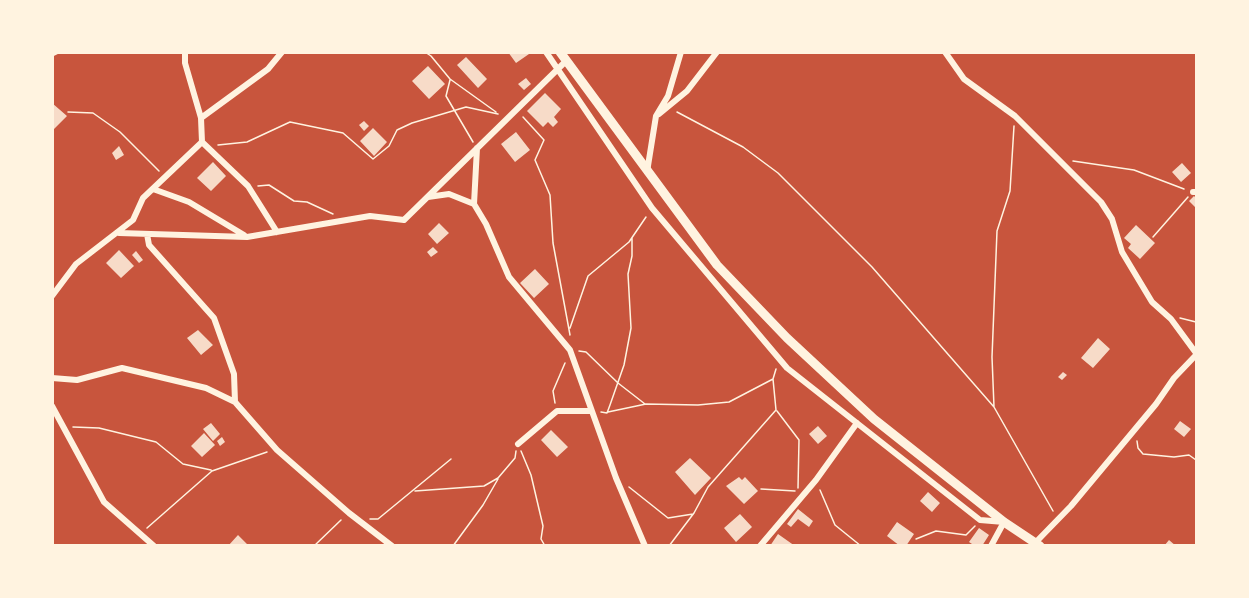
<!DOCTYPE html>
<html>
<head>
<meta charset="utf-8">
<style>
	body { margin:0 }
	#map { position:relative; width:1249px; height:598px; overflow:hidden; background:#c8553d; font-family:"Source Sans 3",sans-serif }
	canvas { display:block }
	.frame { position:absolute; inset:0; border:54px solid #fff3e0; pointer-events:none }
</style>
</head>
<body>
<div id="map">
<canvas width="1249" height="598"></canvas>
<div class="frame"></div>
</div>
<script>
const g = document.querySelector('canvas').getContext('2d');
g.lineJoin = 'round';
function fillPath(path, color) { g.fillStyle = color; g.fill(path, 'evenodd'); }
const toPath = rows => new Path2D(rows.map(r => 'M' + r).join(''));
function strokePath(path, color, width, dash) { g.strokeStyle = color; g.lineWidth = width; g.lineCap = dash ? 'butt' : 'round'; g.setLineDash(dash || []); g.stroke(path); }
fillPath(toPath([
	[508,52,528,52,529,54,516,63],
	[466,57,487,79,478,88,457,65],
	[428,66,445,84,429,99,412,81],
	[526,78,531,84,524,90,518,84],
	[545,93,561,109,554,117,558,122,553,127,548,122,543,127,527,111],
	[52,103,67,116,52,131],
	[364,121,369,126,364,131,359,125],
	[373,128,387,142,374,156,360,141],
	[516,132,530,150,515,162,501,144],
	[119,146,124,155,116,160,112,153],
	[213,162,226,176,211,191,197,178],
	[1182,163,1191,173,1181,182,1172,172],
	[1194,196,1196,198,1195,207,1189,201],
	[439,223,449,233,437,244,428,234],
	[1136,225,1155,243,1140,259,1128,248,1131,244,1124,238],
	[433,247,438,252,431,257,427,252],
	[119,250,134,266,121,278,106,263],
	[136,251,143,260,139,263,132,255],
	[535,269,549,284,534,298,520,283],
	[198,330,213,345,201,355,187,338],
	[1098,338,1110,349,1093,368,1081,358],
	[1063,372,1067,375,1062,380,1058,377],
	[1180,421,1191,429,1184,437,1174,429],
	[211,423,220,434,213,441,203,429],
	[818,426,827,436,818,444,809,434],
	[551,430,568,447,557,457,541,440],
	[204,433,215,445,202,457,191,446],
	[222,437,225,442,220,446,217,441],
	[690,458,711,478,695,495,675,472],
	[739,477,742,480,745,477,758,491,744,504,726,486],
	[928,492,940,503,932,512,920,501],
	[798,509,813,521,809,527,798,519,791,527,787,524],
	[740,514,752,527,736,542,724,528],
	[897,522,914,534,906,546,900,546,887,536],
	[979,528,989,535,982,546,975,546,969,542],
	[778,534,795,546,770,546],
	[238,535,249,546,228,546],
	[1169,540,1176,546,1164,546]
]), '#f7dbc8');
strokePath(toPath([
	[425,52,431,56,450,79,496,112],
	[52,56,60,52],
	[450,80,446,96,473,142],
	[68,112,93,113,120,132,159,171],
	[677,112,743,147,778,173,872,267,994,407],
	[523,117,544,140,535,160,550,195,553,243,570,335],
	[1014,126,1010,191,997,231,992,357,994,407,1053,511],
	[218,145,247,142,290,122,343,133,373,159,389,146,397,130,412,123,466,107,498,114],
	[1073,161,1134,170,1184,189],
	[258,186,269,185,294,201,307,202,333,214],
	[1153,237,1188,197],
	[1180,318,1196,322],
	[570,328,588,276,629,242,646,217],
	[579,351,586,352,618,383,645,404],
	[555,403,553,391,565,363],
	[777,411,799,440,798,488],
	[601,412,607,413,610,405,624,365,631,328,628,274,632,256,632,238],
	[608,412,646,404,698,405,729,402,773,379,776,369],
	[73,427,99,428,156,442,183,464,211,470],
	[1137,441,1138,448,1143,454,1174,457,1189,455,1196,460],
	[521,451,531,475,543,526,541,539,545,546],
	[629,487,668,518,693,514],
	[761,489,795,491],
	[820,490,835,525,861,546],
	[415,491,484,486,498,478,515,458,516,451],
	[370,519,378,519,451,459],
	[147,528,212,471,267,452],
	[916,539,936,531,966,535,975,526],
	[314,546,341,520],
	[453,546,483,505,498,479],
	[669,546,694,513,708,487,776,410,773,379]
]), '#fff3e0', 1.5);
strokePath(toPath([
	[185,52,185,63,201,118],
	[546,52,652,208,787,368,980,520,1004,522,991,546],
	[945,52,964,79,1015,116,1101,202,1112,219,1122,252,1152,302,1171,319,1196,353],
	[659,114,687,91,717,52],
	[202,142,248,186,277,232],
	[477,148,474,204,486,224,509,277,570,350,616,478,645,546],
	[647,172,656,116,668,96,681,52],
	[153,189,189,202,244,235],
	[1193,192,1196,192],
	[428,197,449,194,474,204],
	[119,233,247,237,370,216,404,220,566,61],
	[147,234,149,245,214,318,234,374,235,402,277,450,349,513,392,546],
	[52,296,76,264,133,220,143,198,202,142,201,118,268,69,282,52],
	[52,378,77,380,122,368,206,388,235,402],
	[52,406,104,502,154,546],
	[518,444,557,411,590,411],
	[1036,542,1071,506,1156,404,1174,378,1196,355],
	[760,546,816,480,857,423]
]), '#fff3e0', 6);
strokePath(toPath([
	[560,52,717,265,787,338,874,419,1004,522,1040,546]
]), '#fff3e0', 9);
</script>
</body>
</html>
